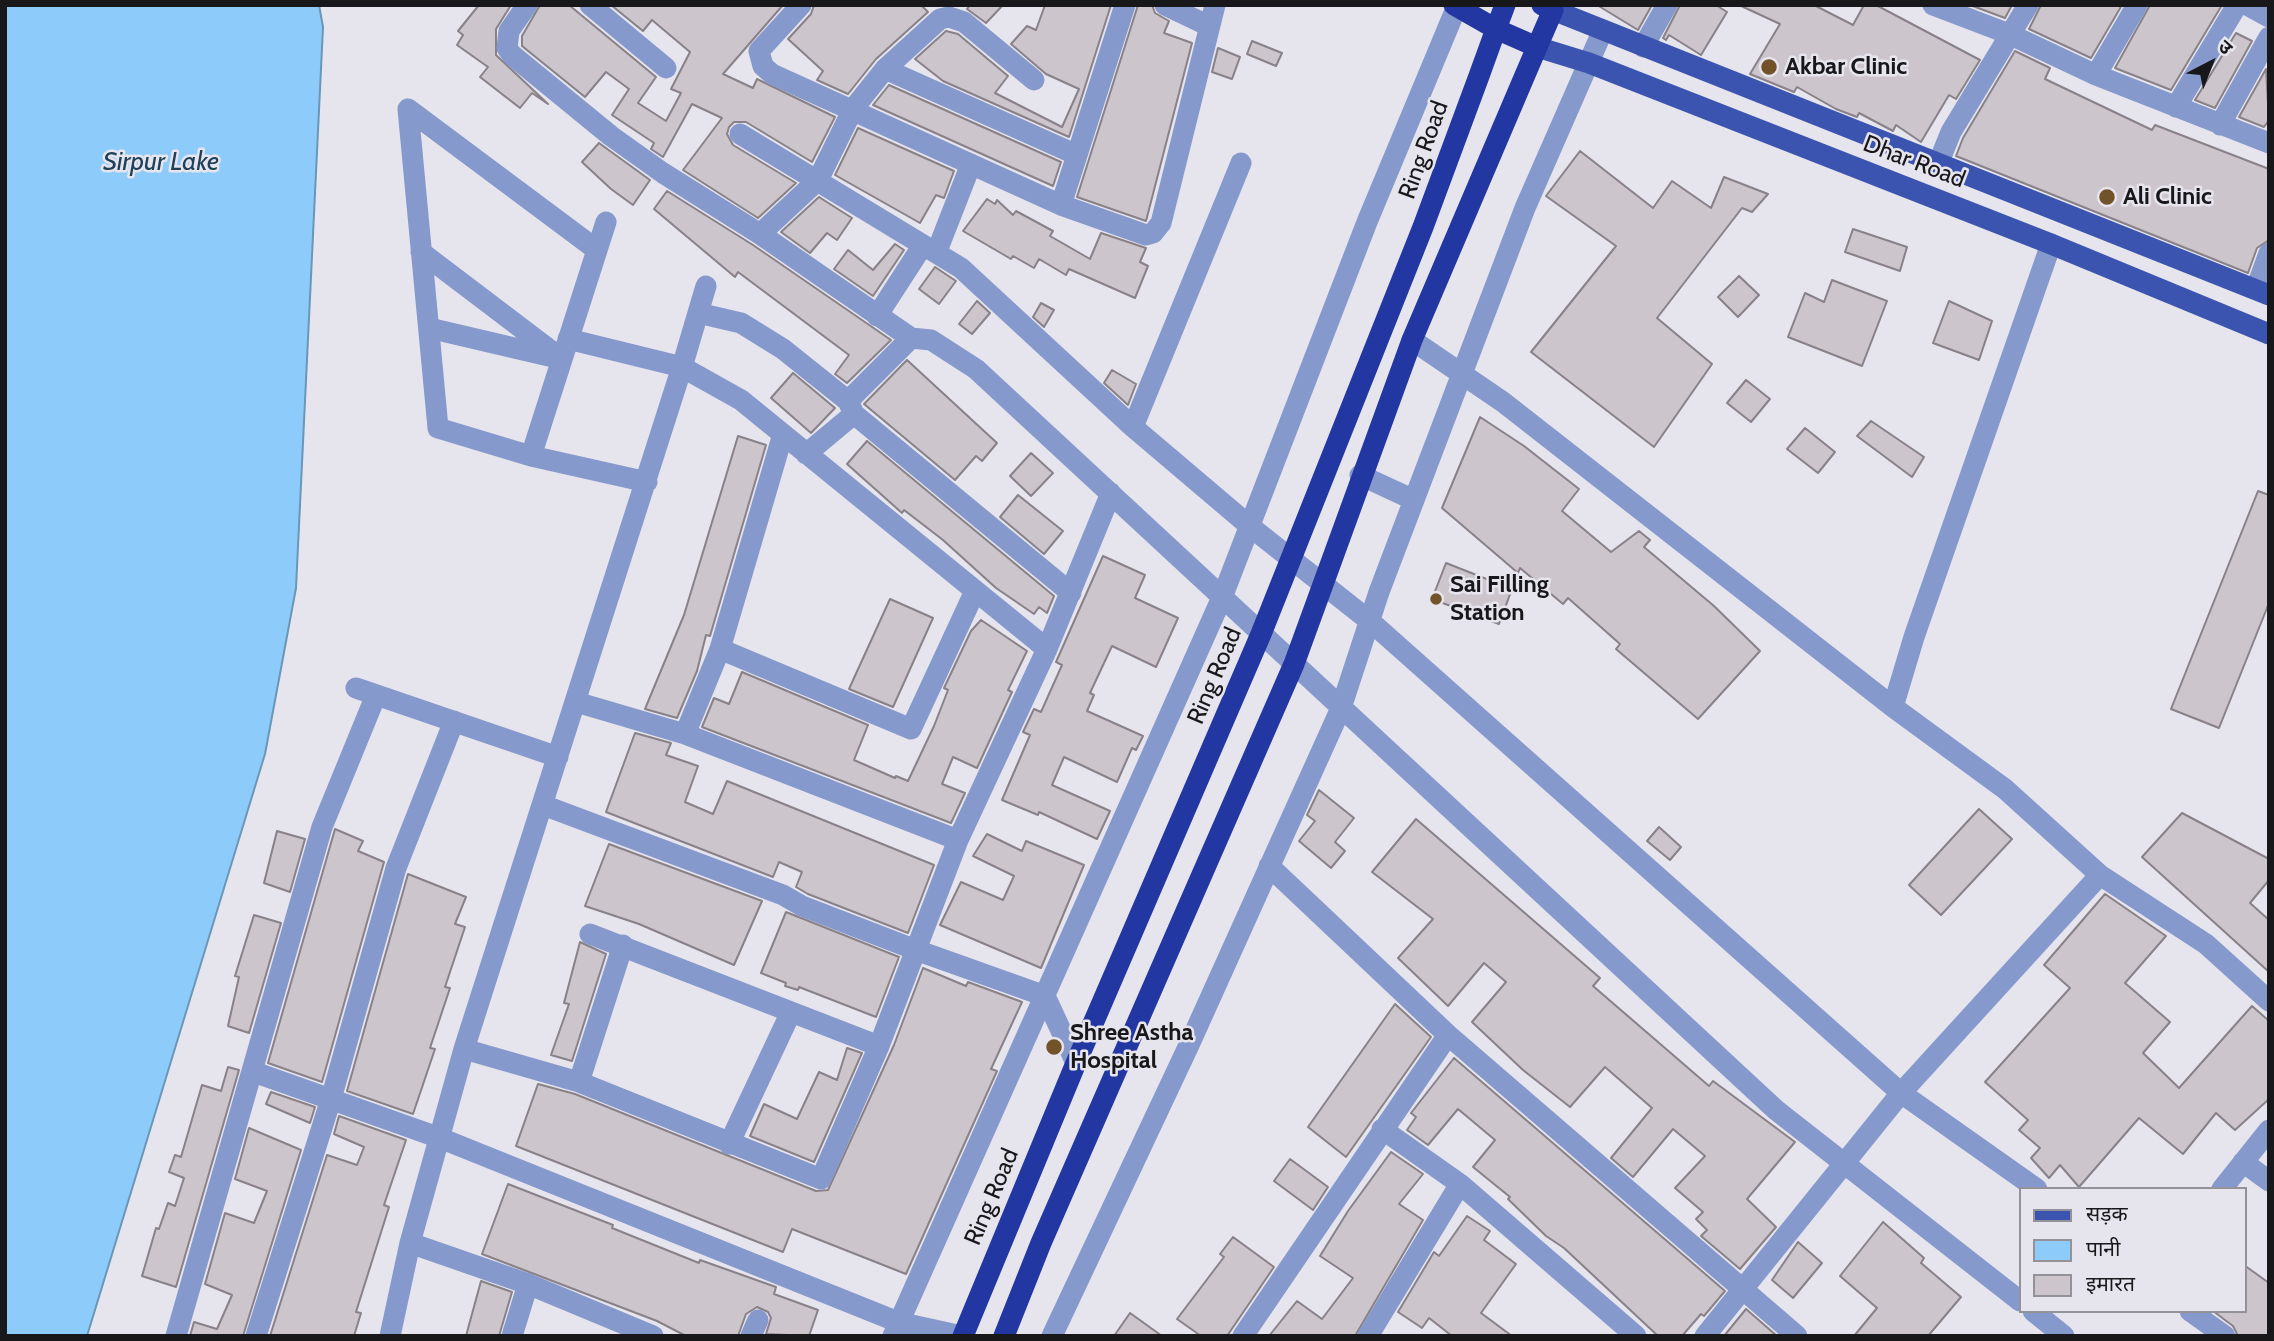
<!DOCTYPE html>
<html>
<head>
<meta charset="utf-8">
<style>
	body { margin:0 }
	#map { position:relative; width:2274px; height:1341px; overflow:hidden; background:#e6e4ed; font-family:Cabin,"Noto Sans Devanagari",sans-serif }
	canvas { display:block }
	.frame { position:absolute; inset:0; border:7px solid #18181b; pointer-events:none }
	.legend { position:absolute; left:2019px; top:1187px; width:228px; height:126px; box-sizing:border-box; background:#e6e4ed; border:2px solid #949299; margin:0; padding:9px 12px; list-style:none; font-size:21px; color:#18181b }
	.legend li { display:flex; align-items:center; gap:14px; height:35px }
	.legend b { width:35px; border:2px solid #949299 }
	.north { position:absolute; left:2176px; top:28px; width:70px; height:70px; -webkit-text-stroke:5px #e6e4ed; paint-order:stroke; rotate:42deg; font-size:19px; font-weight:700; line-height:28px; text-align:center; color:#18181b }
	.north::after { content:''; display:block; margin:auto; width:24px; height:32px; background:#18181b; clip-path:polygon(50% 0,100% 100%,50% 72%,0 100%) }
</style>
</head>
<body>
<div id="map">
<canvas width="2274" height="1341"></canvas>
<div class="frame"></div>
<ul class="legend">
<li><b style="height:9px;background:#3b54af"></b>सड़क</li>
<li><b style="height:19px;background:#8dccfa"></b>पानी</li>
<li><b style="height:19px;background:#ccc5cc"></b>इमारत</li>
</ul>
<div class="north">उ</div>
</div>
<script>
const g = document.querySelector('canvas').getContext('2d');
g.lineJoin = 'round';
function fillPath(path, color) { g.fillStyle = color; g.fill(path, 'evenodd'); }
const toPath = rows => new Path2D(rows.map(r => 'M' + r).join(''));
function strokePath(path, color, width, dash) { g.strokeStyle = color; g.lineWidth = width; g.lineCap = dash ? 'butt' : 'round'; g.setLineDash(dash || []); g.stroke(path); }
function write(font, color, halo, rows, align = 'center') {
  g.font = font + ' Cabin,sans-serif'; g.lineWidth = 5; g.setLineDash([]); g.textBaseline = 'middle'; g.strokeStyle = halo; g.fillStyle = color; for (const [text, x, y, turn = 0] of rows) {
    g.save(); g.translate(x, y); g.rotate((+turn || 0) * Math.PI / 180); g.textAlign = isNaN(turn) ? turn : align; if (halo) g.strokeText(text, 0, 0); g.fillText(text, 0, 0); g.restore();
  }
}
const water = toPath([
	[5,5,319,5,323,27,296,588,265,754,87,1336,5,1336,5,5]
]);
fillPath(water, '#8dccfa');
strokePath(water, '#6a96b7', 2);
const building = toPath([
	[479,5,511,5,496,29,496,55,548,104,532,93,520,108,480,77,488,67,457,45,463,35,458,31,479,5],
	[540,5,569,5,656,77,638,103,666,121,681,93,671,89,690,52,652,20,643,31,611,5,783,5,723,74,753,88,757,79,835,117,812,162,746,122,734,122,729,127,727,134,733,145,796,183,758,218,683,170,722,118,692,104,663,157,651,149,654,143,612,115,629,89,606,72,585,97,522,46,522,36,540,5],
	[814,5,921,5,928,12,876,59,848,94,817,80,823,71,788,39,811,14,814,5],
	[970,5,1003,5,986,23,967,9,970,5],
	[1045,5,1111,5,1069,137,943,81,915,59,946,31,958,34,1008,76,995,93,1062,127,1079,89,1046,74,1011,44,1027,26,1036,30,1045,5],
	[1138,5,1152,5,1155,13,1169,21,1164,33,1192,43,1146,221,1077,197,1138,5],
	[1597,5,1652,5,1638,30,1597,5],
	[1680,5,1716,5,1727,12,1701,55,1669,35,1666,40,1663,38,1680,5],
	[1739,5,1814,5,1853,25,1864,5,1876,5,1980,60,1956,99,1949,95,1921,142,1896,125,1893,131,1859,113,1857,117,1836,109,1797,87,1794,92,1750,74,1780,24,1739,5],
	[1970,5,2012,5,2005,18,1970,5],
	[2041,5,2122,5,2091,58,2029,29,2041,5],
	[2150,5,2222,5,2171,90,2115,68,2150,5],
	[2236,33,2252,41,2215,108,2195,100,2236,33],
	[1252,41,1282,53,1276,66,1247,54,1252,41],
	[1218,48,1240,57,1232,79,1212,72,1218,48],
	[2015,51,2050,68,2045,79,2152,130,2155,125,2269,169,2269,240,2257,248,2248,273,1956,156,1963,138,2015,51],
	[2266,69,2269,120,2264,127,2239,117,2266,69],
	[889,85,1061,162,1053,186,873,105,889,85],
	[858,128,954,171,944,198,936,195,920,223,835,175,858,128],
	[599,143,650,180,633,205,611,189,582,162,599,143],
	[1580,151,1653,208,1672,181,1711,208,1724,177,1768,194,1752,212,1742,208,1657,318,1712,364,1654,447,1531,352,1616,246,1546,196,1580,151],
	[667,191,753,245,891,340,847,383,835,374,849,355,738,272,735,277,654,209,667,191],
	[819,197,852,218,837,240,827,233,810,253,781,232,819,197],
	[987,199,995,204,997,200,1013,215,1016,211,1053,231,1050,236,1090,259,1101,233,1146,248,1140,262,1148,266,1135,298,1069,269,1066,275,1039,259,1034,268,1013,256,1011,259,963,231,987,199],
	[1853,229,1907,247,1900,271,1845,252,1853,229],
	[895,244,904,250,873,296,834,269,848,250,873,270,895,244],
	[935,267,956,281,939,304,919,289,935,267],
	[1739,276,1759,295,1738,317,1718,297,1739,276],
	[1832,280,1887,301,1862,366,1788,337,1805,293,1824,302,1832,280],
	[977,301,990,313,972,334,959,324,977,301],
	[1949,301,1992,321,1979,360,1933,343,1949,301],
	[1041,303,1054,310,1044,327,1033,317,1041,303],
	[907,360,997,443,982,461,976,456,955,480,864,404,907,360],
	[1112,370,1136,384,1128,405,1104,383,1112,370],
	[793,373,835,408,811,433,771,398,793,373],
	[1746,380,1770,399,1751,422,1727,403,1746,380],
	[1480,417,1524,446,1579,489,1562,511,1611,552,1639,531,1650,540,1644,547,1714,606,1760,651,1698,719,1616,649,1620,644,1568,598,1563,604,1520,568,1518,573,1442,508,1480,417],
	[1871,421,1924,457,1912,477,1857,436,1871,421],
	[1805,428,1835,452,1818,473,1787,449,1805,428],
	[738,436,766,445,710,636,706,635,697,671,677,718,645,709,684,615,738,436],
	[867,441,1054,596,1047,613,1039,607,1034,614,996,588,943,540,904,510,902,513,847,464,867,441],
	[1031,453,1053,473,1031,496,1010,476,1031,453],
	[2258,491,2269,495,2269,603,2219,728,2171,709,2258,491],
	[1018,495,1063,531,1044,554,1000,517,1018,495],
	[1103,556,1145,575,1135,598,1178,618,1156,667,1112,646,1090,693,1094,695,1087,711,1143,736,1136,750,1132,748,1117,782,1064,757,1052,785,1110,811,1097,839,1039,812,1038,815,1002,800,1030,735,1023,732,1034,709,1041,712,1062,665,1056,662,1103,556],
	[1446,563,1512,589,1499,624,1432,599,1446,563],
	[890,599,933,618,893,707,849,689,890,599],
	[981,620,1027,651,1008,690,1012,692,977,768,953,757,942,784,965,793,951,823,702,727,714,698,729,704,742,672,868,725,854,760,895,778,896,776,908,781,934,726,948,690,944,688,971,631,981,620],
	[635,733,671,743,666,755,698,766,685,802,713,814,727,781,934,865,908,933,808,894,796,887,802,872,779,862,773,877,606,812,635,733],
	[1319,790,1354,818,1335,842,1345,851,1331,868,1299,841,1315,821,1307,815,1319,790],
	[1979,809,2012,839,1941,915,1909,885,1979,809],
	[2182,813,2269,859,2269,880,2250,903,2269,920,2269,972,2142,857,2182,813],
	[1416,819,1600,978,1593,986,1709,1086,1713,1081,1795,1142,1747,1199,1776,1227,1740,1269,1701,1236,1707,1230,1696,1219,1703,1212,1675,1188,1705,1156,1673,1129,1633,1177,1611,1158,1652,1108,1605,1067,1570,1107,1523,1070,1472,1022,1506,982,1484,963,1448,1006,1398,958,1433,919,1372,872,1416,819],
	[1659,827,1681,847,1670,860,1647,841,1659,827],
	[335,829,363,841,358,851,384,862,322,1082,268,1063,335,829],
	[277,831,305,839,290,892,264,883,277,831],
	[987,834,1022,851,1026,841,1084,865,1041,968,940,925,961,882,1003,900,1014,876,973,856,987,834],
	[609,844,762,901,734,965,639,924,585,906,609,844],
	[408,874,466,897,455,924,465,927,445,987,450,988,430,1048,435,1049,413,1114,347,1091,408,874],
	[2105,894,2166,936,2125,983,2170,1022,2143,1053,2179,1088,2252,1006,2269,1021,2269,1099,2235,1130,2216,1113,2183,1154,2139,1118,2079,1187,2060,1165,2049,1178,2031,1158,2040,1148,2019,1130,2028,1120,1985,1082,2070,988,2044,965,2105,894],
	[786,912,899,957,876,1017,799,987,798,990,785,986,786,983,761,973,786,912],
	[254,915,281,923,249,1033,228,1026,239,977,235,976,254,915],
	[580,942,606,954,572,1061,551,1055,569,1004,564,1003,580,942],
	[923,968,966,986,968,982,1022,1002,991,1069,997,1071,906,1274,792,1229,783,1252,516,1146,538,1084,575,1094,816,1191,828,1190,894,1045,923,968],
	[1395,1004,1431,1037,1346,1157,1308,1127,1395,1004],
	[847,1048,862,1053,814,1162,750,1136,764,1104,797,1119,819,1072,837,1080,847,1048],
	[1454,1058,1725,1291,1704,1316,1701,1314,1682,1336,1658,1336,1564,1248,1546,1236,1508,1199,1510,1197,1473,1167,1495,1140,1458,1109,1428,1145,1407,1130,1416,1117,1411,1113,1454,1058],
	[228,1067,239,1070,176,1287,142,1276,156,1228,159,1229,168,1203,175,1206,184,1178,169,1172,175,1155,181,1157,202,1085,221,1091,228,1067],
	[271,1092,315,1107,310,1123,266,1104,271,1092],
	[339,1116,406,1140,384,1205,389,1207,356,1312,361,1313,354,1336,270,1336,327,1155,357,1165,364,1147,334,1134,339,1116],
	[249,1128,301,1150,243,1336,190,1336,194,1322,217,1329,232,1295,205,1284,225,1213,254,1223,267,1191,235,1179,249,1128],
	[1391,1152,1423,1174,1399,1204,1423,1220,1355,1336,1269,1336,1297,1301,1322,1319,1353,1278,1320,1256,1348,1211,1391,1152],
	[1290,1159,1328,1187,1313,1210,1274,1181,1290,1159],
	[508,1184,613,1225,612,1228,699,1263,700,1260,776,1287,774,1294,818,1310,809,1336,766,1334,771,1318,768,1312,757,1307,746,1314,738,1336,686,1336,657,1321,482,1254,508,1184],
	[1467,1216,1490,1231,1484,1240,1516,1264,1481,1313,1512,1336,1452,1336,1429,1318,1422,1328,1398,1312,1434,1252,1439,1256,1467,1216],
	[1883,1222,1924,1258,1921,1263,1961,1297,1928,1336,1854,1336,1877,1308,1840,1276,1883,1222],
	[1233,1237,1274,1267,1227,1336,1201,1336,1177,1319,1224,1257,1220,1254,1233,1237],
	[1798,1242,1822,1263,1793,1298,1772,1280,1798,1242],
	[2244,1265,2269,1283,2269,1336,2238,1336,2233,1326,2213,1311,2244,1311,2244,1265],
	[481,1281,512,1292,499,1336,466,1336,481,1281],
	[1746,1309,1777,1336,1724,1336,1746,1309],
	[1130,1313,1162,1336,1114,1336,1130,1313]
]);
fillPath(building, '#ccc5cc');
strokePath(building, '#888188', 2);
strokePath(toPath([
	[527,5,509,31,507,48,512,55,611,136,663,173,760,234,911,338,931,340,976,369,1776,1110,2020,1301],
	[590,5,666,68],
	[801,5,759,51,763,66,772,74,1061,205,1146,235,1153,233,1161,223,1215,5],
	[1165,5,1209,26],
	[1933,5,2009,34,2096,75,2269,143],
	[2247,5,2269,17],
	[1643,47,1667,5],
	[885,69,1077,155],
	[2096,75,2137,5],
	[2176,107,2237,5],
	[2220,125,2269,37],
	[740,134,961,268,1133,427,1252,528,1371,622,1901,1093,2037,1189],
	[1938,164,1951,132,2028,5],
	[1061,205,1125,5],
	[760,234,818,180,853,109,885,69,940,19,949,17,964,22,1034,80],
	[597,250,408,109,438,428,531,456,606,222],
	[937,251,971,164],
	[421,252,562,359],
	[2256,289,2269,253],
	[698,313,741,323,783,349,848,401],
	[877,316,923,245],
	[429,328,553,357],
	[568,339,682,367,706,286],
	[1412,340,1503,402,1893,707,2005,789,2100,875,2206,944,2269,1001],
	[854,414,1071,593],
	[1133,427,1241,163],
	[806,454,854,414,848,401,911,338],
	[531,456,647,482],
	[1360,475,1414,500],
	[720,649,911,729,975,591],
	[356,688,558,757],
	[576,702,685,734,958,840],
	[1893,707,1914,637,2051,244],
	[685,734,720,649,783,434],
	[543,805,783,895,802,906,916,950,1045,996,1076,1063],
	[1269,866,1448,1035,1797,1336],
	[590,934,879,1046],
	[464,1049,579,1082,821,1179,879,1046,958,840,1047,649,1111,493],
	[254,1072,440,1138,898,1322,962,1336],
	[579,1082,623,945],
	[729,1144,790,1014],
	[2243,1162,2269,1181],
	[1460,1184,1636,1336],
	[2222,1189,2269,1130],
	[410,1243,528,1284,653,1336],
	[2033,1311,2064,1336],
	[2190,1311,2225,1336],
	[176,1336,322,827,376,695],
	[256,1336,331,1099,396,868,454,721],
	[390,1336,410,1243,464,1049,682,367,741,400,1047,649],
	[512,1336,528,1284],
	[751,1336,758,1320],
	[893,1336,1223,595,1367,222,1457,6],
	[1052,1336,1189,1045,1341,708,1379,592,1525,208,1603,30],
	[1243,1336,1448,1035],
	[1368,1336,1460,1184,1382,1129],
	[1705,1336,1901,1093,2100,875]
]), '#8699cc', 21);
strokePath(toPath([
	[1553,10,2269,295],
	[1537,47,1589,63,2051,244,2269,334]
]), '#3b54af', 21);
strokePath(toPath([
	[1505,5,1496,29,1537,47,1553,10,1542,5],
	[963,1336,1076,1063,1261,634,1423,227,1479,76,1496,29,1454,5],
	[1004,1336,1041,1243,1294,664,1412,340,1537,47]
]), '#2337a3', 21);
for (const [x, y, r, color] of [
	[1769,67,9,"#725228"],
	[2107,197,9,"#725228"],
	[1436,599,7,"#725228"],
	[1054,1047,9,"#725228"]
]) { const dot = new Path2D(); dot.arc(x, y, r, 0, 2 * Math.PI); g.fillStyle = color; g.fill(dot); strokePath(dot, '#e6e4ed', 2.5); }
write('bold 24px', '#18181b', '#e6e4ed', [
	["Akbar Clinic",1785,67],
	["Ali Clinic",2123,197],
	["Sai Filling",1450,585],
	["Station",1450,613],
	["Shree Astha",1070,1033],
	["Hospital",1070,1061]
], 'left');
write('24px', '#18181b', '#e6e4ed', [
	["Ring Road",1424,150,-70],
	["Dhar Road",1914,162,21],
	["Ring Road",1215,676,-67],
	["Ring Road",992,1197,-67]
]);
write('italic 26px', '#1e4058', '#e6e4ed', [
	["Sirpur Lake",161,162]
]);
</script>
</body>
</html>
